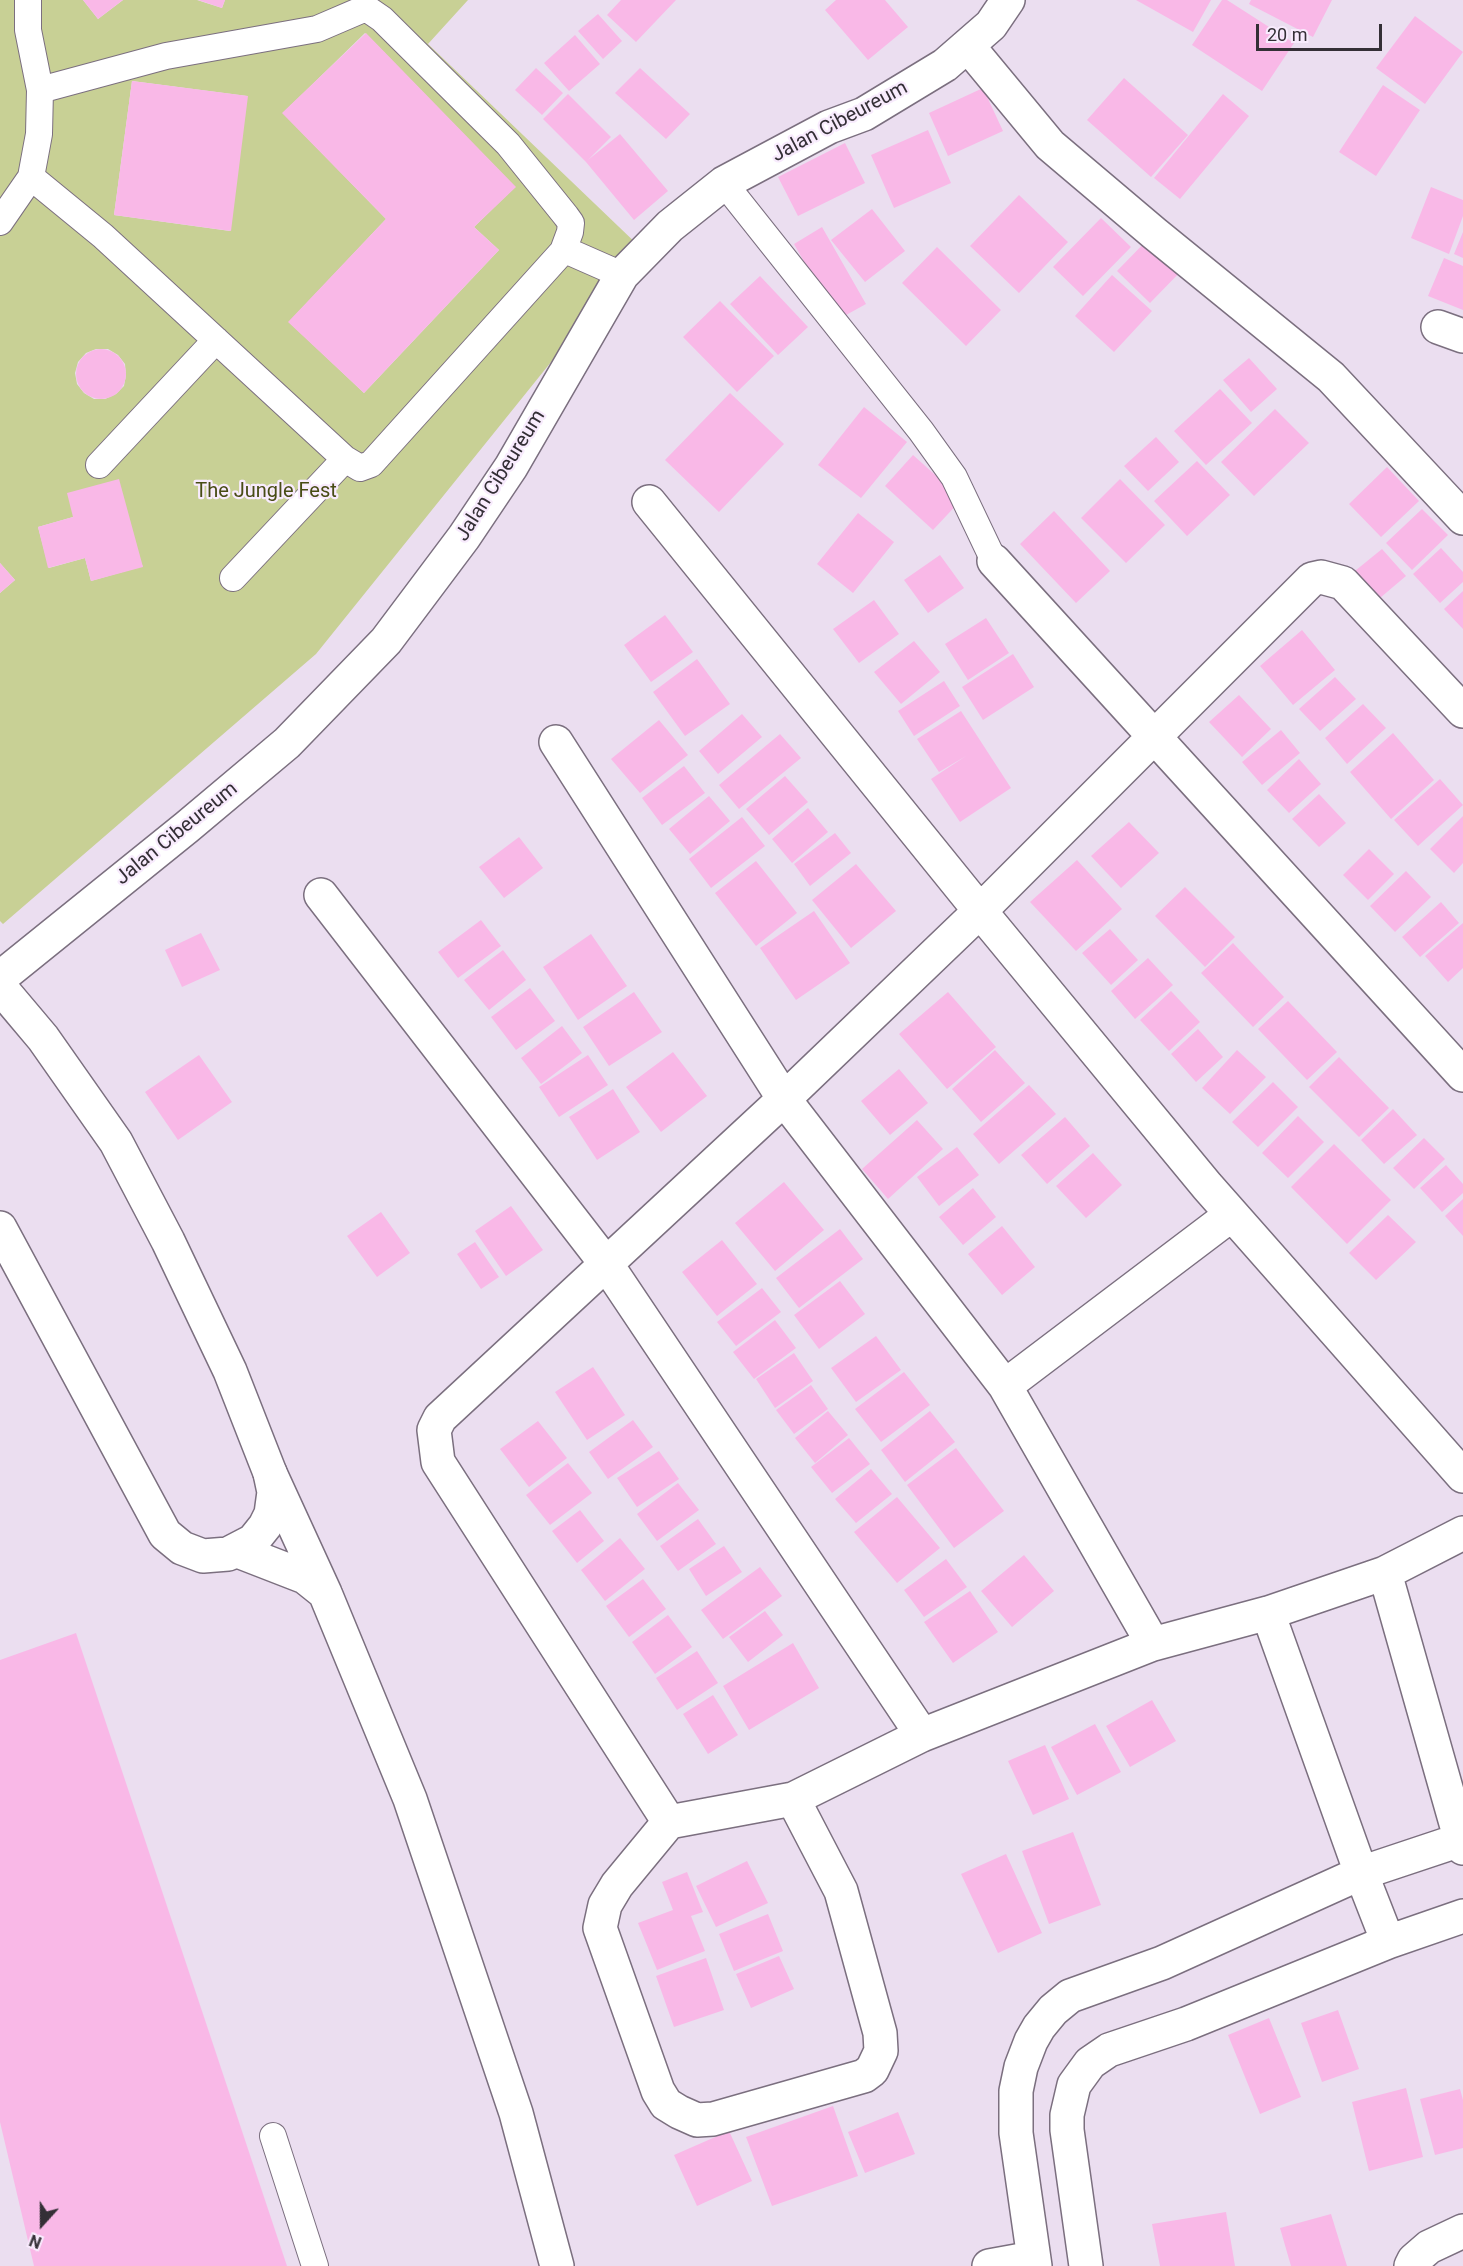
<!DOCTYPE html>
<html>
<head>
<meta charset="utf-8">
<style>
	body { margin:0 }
	#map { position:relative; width:1463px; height:2266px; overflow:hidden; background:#ebdef0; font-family:Roboto,sans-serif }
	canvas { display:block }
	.north { position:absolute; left:12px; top:2194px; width:60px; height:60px; -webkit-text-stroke:4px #f8ebfd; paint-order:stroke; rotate:201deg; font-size:16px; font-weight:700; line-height:24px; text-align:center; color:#342f36 }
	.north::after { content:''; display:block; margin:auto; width:21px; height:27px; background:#342f36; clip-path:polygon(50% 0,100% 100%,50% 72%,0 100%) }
	.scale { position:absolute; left:1256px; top:24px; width:126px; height:27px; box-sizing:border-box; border:3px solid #342f36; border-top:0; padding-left:8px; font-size:18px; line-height:21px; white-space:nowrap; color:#342f36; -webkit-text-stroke:4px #f8ebfd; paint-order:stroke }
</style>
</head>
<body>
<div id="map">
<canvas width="1463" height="2266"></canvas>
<div class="north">N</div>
<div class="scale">20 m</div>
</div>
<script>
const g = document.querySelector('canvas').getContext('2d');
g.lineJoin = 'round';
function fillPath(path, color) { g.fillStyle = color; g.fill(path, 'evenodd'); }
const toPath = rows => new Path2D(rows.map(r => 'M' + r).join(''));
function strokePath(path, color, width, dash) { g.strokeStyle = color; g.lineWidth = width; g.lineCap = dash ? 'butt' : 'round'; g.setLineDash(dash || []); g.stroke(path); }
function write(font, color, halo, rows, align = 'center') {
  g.font = font + ' Roboto,sans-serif'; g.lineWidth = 4.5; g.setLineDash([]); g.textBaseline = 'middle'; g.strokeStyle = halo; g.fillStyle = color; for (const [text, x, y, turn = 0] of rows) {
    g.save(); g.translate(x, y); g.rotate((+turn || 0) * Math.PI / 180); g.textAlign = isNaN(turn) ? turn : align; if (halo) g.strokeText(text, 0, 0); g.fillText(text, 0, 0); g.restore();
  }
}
fillPath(toPath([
	[0,0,83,0,98,19,123,0,197,0,222,8,225,0,468,0,428,44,642,249,316,654,3,924,0,921,0,593,15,580,0,563],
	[365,33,515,187,474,227,499,250,364,393,289,322,386,219,283,113],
	[132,81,247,96,230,231,114,215],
	[96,349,108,349,118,355,125,364,126,375,124,386,116,394,105,399,94,399,84,393,77,384,75,373,78,362,86,353],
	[73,517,143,566,91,581,85,558,49,568,38,527]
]), '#c8d095');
fillPath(toPath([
	[83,0,123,0,98,19],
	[198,0,225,0,222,8],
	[621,0,676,0,636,42,607,15],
	[836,0,885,0,908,27,868,60,825,10],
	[1136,0,1211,0,1193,32],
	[1222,0,1227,0,1294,43,1262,91,1192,45],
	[1251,0,1332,0,1313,37,1249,4],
	[598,14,622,41,603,59,578,31],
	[1415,16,1463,52,1425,104,1376,68],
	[366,33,516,187,474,227,499,250,364,393,288,322,386,219,282,113],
	[575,35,600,64,569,91,544,63],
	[536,68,563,93,542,115,515,90],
	[640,68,690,114,666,139,615,93],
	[1124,78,1188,135,1151,177,1087,120],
	[132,81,248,96,231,231,114,215],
	[1383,85,1420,110,1376,176,1339,152],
	[983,88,1003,131,948,156,929,113],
	[568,94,611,137,588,160,620,134,668,191,634,220,586,162,543,119],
	[1223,94,1249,116,1180,199,1154,178],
	[928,130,951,183,894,208,871,155],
	[845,143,865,183,798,216,778,177],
	[1431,187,1463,200,1463,216,1449,254,1411,238],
	[1019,195,1068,242,1019,293,970,246],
	[872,209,905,251,865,282,831,240],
	[1101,218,1131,247,1083,296,1053,267],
	[822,227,866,304,837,320,794,244],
	[1463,232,1463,258,1454,254],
	[1153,234,1186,266,1150,303,1117,271],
	[937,247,1001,310,966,346,902,283],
	[1444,258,1463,266,1463,310,1428,296],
	[1112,275,1152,311,1114,352,1075,316],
	[760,276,808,327,778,355,730,304],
	[720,301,774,356,737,392,683,337],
	'76 374a25 25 0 1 1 50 0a25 25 0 1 1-50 0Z',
	[1249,358,1277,389,1251,412,1223,380],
	[1220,389,1252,423,1206,465,1174,431],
	[730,393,784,444,719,512,665,460],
	[864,407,907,442,861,498,818,465],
	[1275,409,1309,443,1254,496,1221,462],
	[1156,437,1179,462,1148,491,1124,466],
	[913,455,962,499,933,530,885,486],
	[1197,461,1230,495,1187,536,1154,501],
	[1387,467,1419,501,1381,537,1349,504],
	[119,479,143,567,91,581,85,558,48,568,38,527,73,517,67,493],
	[1120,479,1165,525,1126,563,1081,518],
	[1422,509,1448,535,1412,570,1386,543],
	[1054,511,1110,571,1076,603,1020,544],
	[858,513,894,542,853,593,817,564],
	[1441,548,1463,572,1463,582,1440,603,1413,574],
	[1382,549,1406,576,1374,603,1350,575],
	[940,555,964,588,928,613,904,580],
	[0,563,15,580,0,593],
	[1463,591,1463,629,1444,609],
	[874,600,899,634,859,663,833,629],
	[665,615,693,652,651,682,624,645],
	[986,618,1009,653,968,680,945,644],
	[1302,630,1335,670,1293,705,1260,666],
	[914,641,940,672,901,704,874,672],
	[1013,654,1034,687,983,720,962,687],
	[697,659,730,704,685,736,653,692],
	[1335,677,1356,699,1320,731,1299,709],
	[944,681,960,706,914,736,898,711],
	[1239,695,1271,729,1242,757,1209,722],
	[1363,704,1386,728,1347,764,1325,738],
	[961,711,1011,788,960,822,931,779,966,756,939,772,917,739],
	[742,714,762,737,718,774,699,751],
	[659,720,688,755,640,793,611,759],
	[1281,730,1300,753,1262,785,1242,762],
	[1393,733,1434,780,1391,819,1350,772],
	[780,734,801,758,739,809,719,785],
	[1299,759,1321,784,1289,813,1267,790],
	[684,766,705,793,662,825,642,798],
	[785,776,808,802,769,835,746,809],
	[1440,779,1463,805,1418,846,1394,820],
	[1319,794,1346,823,1319,847,1292,819],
	[709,796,730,821,690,854,669,829],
	[808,808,828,832,792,863,772,839],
	[1463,816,1463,863,1454,873,1430,849],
	[742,817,765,846,711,888,689,859],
	[1129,822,1159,853,1121,888,1091,856],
	[835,833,851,853,810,886,794,864],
	[519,837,543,868,504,898,479,867],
	[1369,849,1394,874,1368,900,1343,875],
	[1077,860,1122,909,1076,951,1030,902],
	[756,861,797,913,756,946,715,893],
	[856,864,896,911,851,948,812,900],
	[1406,871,1431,897,1395,932,1370,906],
	[1185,887,1235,937,1205,967,1155,916],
	[1441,902,1459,923,1420,957,1402,937],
	[814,911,850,963,796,1000,760,948],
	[481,920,501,946,458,978,438,952],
	[1463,923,1463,968,1448,982,1425,956],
	[1110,929,1138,960,1111,985,1082,953],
	[201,933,220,970,182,987,165,950],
	[591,934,627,986,578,1020,543,967],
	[1233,943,1284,997,1253,1027,1201,973],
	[503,950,526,980,489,1010,464,980],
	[1148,958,1173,985,1135,1019,1111,991],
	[530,988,555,1021,516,1050,491,1017],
	[1171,991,1200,1022,1169,1051,1140,1020],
	[634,992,662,1032,609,1066,583,1027],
	[948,992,996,1047,947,1089,899,1034],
	[1288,1001,1337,1052,1307,1080,1258,1029],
	[562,1026,582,1053,541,1084,521,1058],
	[1198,1029,1223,1057,1196,1082,1171,1054],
	[995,1050,1025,1083,981,1122,952,1089],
	[1237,1050,1266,1077,1230,1114,1202,1088],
	[673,1052,707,1096,661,1132,626,1087],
	[199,1055,232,1102,178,1140,145,1092],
	[588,1055,608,1085,559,1117,539,1087],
	[1339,1057,1389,1108,1359,1137,1309,1087],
	[899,1069,928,1103,890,1135,861,1101],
	[1273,1082,1298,1107,1258,1147,1232,1122],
	[1029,1085,1056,1114,999,1164,973,1134],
	[613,1089,640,1132,597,1160,569,1117],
	[1393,1109,1417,1135,1384,1164,1361,1140],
	[1298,1116,1324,1142,1288,1178,1262,1153],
	[1065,1117,1090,1146,1047,1184,1021,1155],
	[917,1120,943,1149,888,1199,862,1169],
	[1424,1138,1445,1159,1414,1189,1393,1168],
	[1334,1144,1391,1200,1347,1244,1291,1187],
	[957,1147,979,1175,939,1206,917,1177],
	[1093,1153,1122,1185,1086,1218,1056,1186],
	[1446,1165,1463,1184,1463,1193,1442,1212,1420,1188],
	[784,1182,824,1230,775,1271,735,1223],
	[973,1188,996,1217,963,1245,939,1217],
	[1463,1199,1463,1236,1445,1216],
	[511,1206,543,1250,506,1276,475,1231],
	[381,1212,410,1253,377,1277,347,1236],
	[1388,1215,1416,1242,1376,1280,1349,1253],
	[1002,1226,1035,1267,1002,1295,968,1254],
	[840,1229,863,1259,799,1308,776,1278],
	[722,1240,757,1284,717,1316,682,1272],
	[475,1242,499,1277,481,1289,457,1254],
	[840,1281,865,1314,819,1349,794,1315],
	[762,1288,781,1312,736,1346,717,1322],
	[775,1320,796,1348,754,1379,733,1352],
	[876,1336,901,1370,856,1402,831,1368],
	[794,1353,813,1381,775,1408,756,1379],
	[593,1367,625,1415,587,1440,555,1392],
	[904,1372,930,1405,881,1442,855,1409],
	[811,1385,828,1409,794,1434,776,1410],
	[828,1411,848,1435,815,1463,795,1438],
	[930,1411,955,1442,905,1482,881,1450],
	[633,1420,653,1447,608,1479,589,1452],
	[538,1421,567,1458,529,1487,500,1449],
	[849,1438,870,1464,832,1493,811,1467],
	[956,1448,1004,1511,954,1548,907,1485],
	[659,1451,679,1479,637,1507,617,1478],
	[568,1463,592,1493,550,1525,526,1495],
	[871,1469,892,1494,856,1523,835,1499],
	[678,1483,699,1510,657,1541,637,1514],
	[897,1497,940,1548,897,1583,854,1532],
	[580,1510,604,1541,577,1563,552,1531],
	[698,1519,716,1544,678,1571,660,1546],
	[620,1538,645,1569,605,1601,581,1570],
	[724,1546,742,1572,706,1596,689,1569],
	[1024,1555,1054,1591,1012,1627,981,1591],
	[946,1559,967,1587,924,1617,904,1590],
	[760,1567,782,1596,723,1639,701,1610],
	[643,1579,666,1609,629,1637,606,1606],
	[970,1591,998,1632,953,1663,924,1622],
	[765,1611,783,1635,748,1662,729,1637],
	[668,1615,692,1647,655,1674,632,1642],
	[76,1633,287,2266,34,2266,0,2122,0,1660],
	[793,1643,819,1688,749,1730,723,1686],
	[697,1651,718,1683,677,1710,656,1678],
	[713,1695,738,1735,708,1754,683,1714],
	[1152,1700,1176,1741,1130,1767,1106,1726],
	[1095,1724,1121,1772,1077,1795,1051,1747],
	[1045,1745,1069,1799,1033,1815,1008,1761],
	[1073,1832,1101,1905,1049,1924,1022,1851],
	[1006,1854,1042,1933,998,1953,961,1874],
	[747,1861,768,1903,716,1927,696,1886],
	[687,1872,703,1912,691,1916,705,1951,657,1970,638,1923,673,1910,662,1882],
	[768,1914,783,1951,734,1971,719,1934],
	[779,1956,794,1989,751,2008,736,1974],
	[706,1958,724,2010,674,2027,656,1976],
	[1338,2010,1359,2069,1322,2082,1301,2023],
	[1269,2018,1301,2097,1260,2114,1228,2035],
	[1406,2088,1423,2157,1369,2171,1352,2102],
	[1460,2089,1463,2100,1463,2148,1435,2155,1420,2099],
	[833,2106,858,2176,772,2206,746,2137],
	[898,2112,915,2154,865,2173,848,2132],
	[729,2131,752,2181,697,2206,674,2155],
	[1226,2212,1235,2266,1160,2266,1152,2224],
	[1331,2214,1347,2266,1291,2266,1280,2228]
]), '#f9b8e7');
const service = toPath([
	[40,90,166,56,317,29,366,8,382,19,508,144,566,216,571,223,570,232,563,251],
	[31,177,103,236,345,459,360,468,371,464,563,251,572,253,622,275],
	[724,183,921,431,954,477,994,561],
	[0,222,31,177,39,134,40,90,28,30,28,0],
	[99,465,216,340],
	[233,578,345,459],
	[273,2136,315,2266]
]);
const minor = toPath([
	[968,46,1050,145,1154,233,1331,377,1463,518],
	[1438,327,1463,336],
	[649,502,980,911,1207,1186,1463,1476],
	[994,561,1463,1075],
	[556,742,784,1099,1005,1386,1153,1644],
	[321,895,607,1265,922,1735],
	[0,978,187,827,287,743,386,641,464,537,511,467,622,275,670,226,724,183,829,127,864,114,945,65,991,25,1008,0],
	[1005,1386,1231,1215],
	[270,1473,325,1593,410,1799,516,2113,557,2266],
	[238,1551,305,1577,325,1593],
	[1385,1573,1463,1848],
	[1268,1613,1361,1873,1388,1942],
	[793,1799,841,1891,880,2033,881,2051,872,2070,864,2076,713,2119,697,2120,679,2112,666,2104,658,2091,600,1928,605,1905,617,1885,669,1822,793,1799,922,1735,1153,1644,1268,1613,1385,1573,1463,1533],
	[669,1822,438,1462,434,1430,440,1418,784,1099,980,911,1312,579,1321,577,1343,583,1463,711],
	[989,2266,1033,2258],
	[1035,2266,1016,2133,1016,2091,1021,2067,1031,2041,1039,2027,1053,2010,1070,1996,1162,1963,1361,1873,1463,1839],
	[1086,2266,1067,2130,1067,2115,1074,2085,1090,2063,1109,2050,1186,2024,1388,1942,1463,1916],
	[1411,2266,1414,2260,1429,2247,1463,2231]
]);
const tertiary = toPath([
	[0,987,43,1038,116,1142,168,1241,230,1371,270,1473,274,1492,271,1514,265,1526,253,1541,228,1554,203,1556,182,1548,165,1534,0,1228]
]);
strokePath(service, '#7b6f7f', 28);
strokePath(minor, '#7b6f7f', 36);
strokePath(tertiary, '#7b6f7f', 36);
strokePath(service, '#fff', 26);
strokePath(minor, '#fff', 33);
strokePath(tertiary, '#fff', 33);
write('20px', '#342f36', '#f8ebfd', [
	["Jalan Cibeureum",840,122,-28],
	["Jalan Cibeureum",501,476,-58],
	["Jalan Cibeureum",177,834,-39]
]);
write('20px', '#484c15', '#f8ebfd', [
	["The Jungle Fest",266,492]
]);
</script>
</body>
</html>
